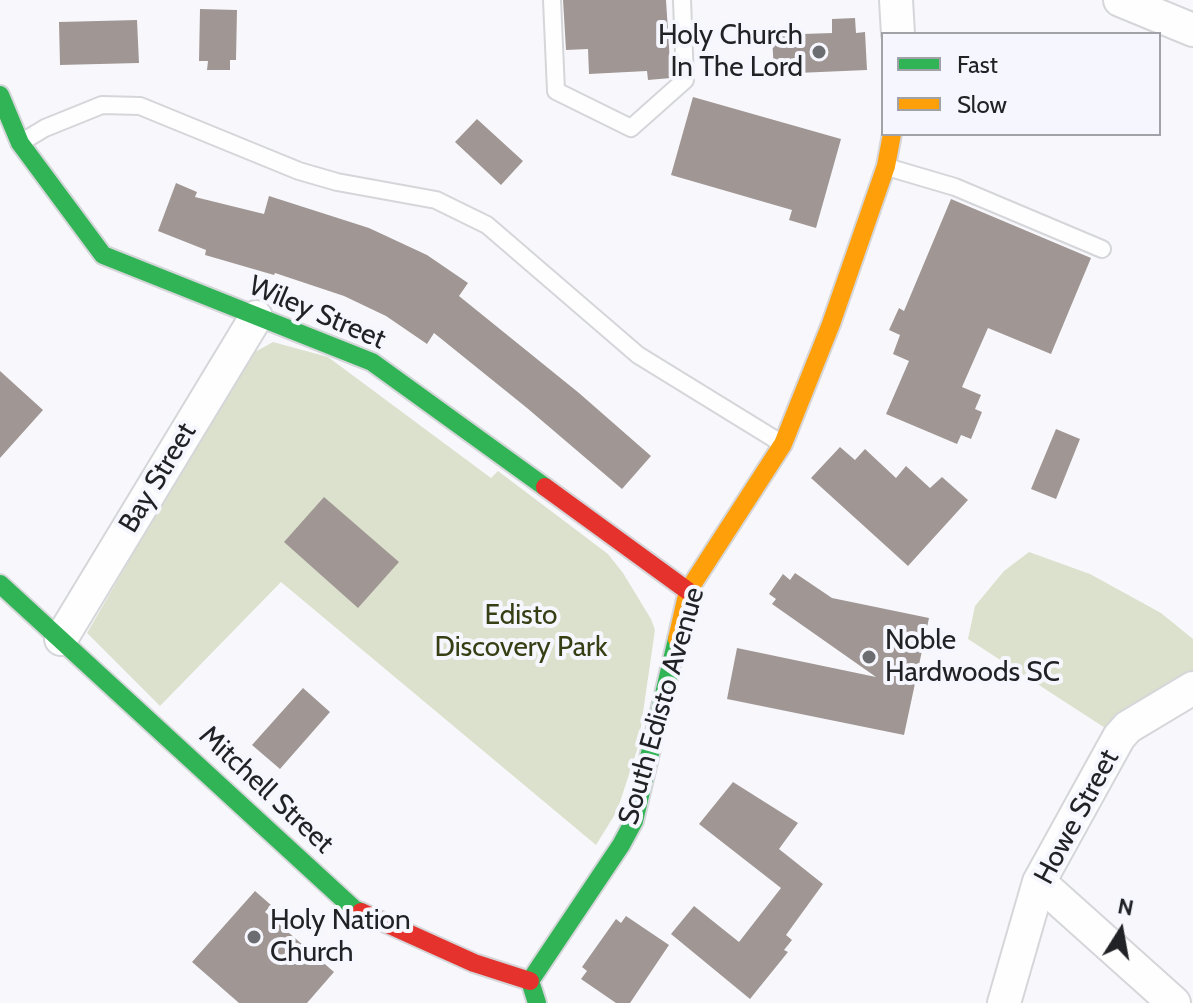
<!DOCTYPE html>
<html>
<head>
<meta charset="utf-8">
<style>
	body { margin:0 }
	#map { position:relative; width:1193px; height:1003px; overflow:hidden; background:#f8f8fc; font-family:Cabin,sans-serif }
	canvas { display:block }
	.legend { position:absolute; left:881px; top:32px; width:280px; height:104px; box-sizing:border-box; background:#f6f7fe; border:2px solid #a1a2a7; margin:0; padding:10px 14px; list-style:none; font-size:24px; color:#212225 }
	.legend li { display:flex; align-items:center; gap:16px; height:40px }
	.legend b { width:40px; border:2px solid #a1a2a7 }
	.north { position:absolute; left:1081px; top:891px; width:80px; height:80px; -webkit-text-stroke:6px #f6f7fe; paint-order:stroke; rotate:11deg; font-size:22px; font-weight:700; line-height:32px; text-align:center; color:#212225 }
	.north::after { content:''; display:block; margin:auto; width:28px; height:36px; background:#212225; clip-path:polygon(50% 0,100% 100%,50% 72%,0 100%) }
</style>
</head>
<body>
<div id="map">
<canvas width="1193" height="1003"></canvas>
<ul class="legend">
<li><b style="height:10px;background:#30b455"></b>Fast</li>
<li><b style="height:10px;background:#ff9f0a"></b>Slow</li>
</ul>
<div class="north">N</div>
</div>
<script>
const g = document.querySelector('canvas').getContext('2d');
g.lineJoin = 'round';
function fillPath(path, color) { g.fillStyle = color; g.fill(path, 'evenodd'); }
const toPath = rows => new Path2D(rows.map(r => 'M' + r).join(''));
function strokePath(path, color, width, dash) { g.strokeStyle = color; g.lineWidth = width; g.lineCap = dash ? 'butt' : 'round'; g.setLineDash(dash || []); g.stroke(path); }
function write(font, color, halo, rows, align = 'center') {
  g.font = font + ' Cabin,sans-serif'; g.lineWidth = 8; g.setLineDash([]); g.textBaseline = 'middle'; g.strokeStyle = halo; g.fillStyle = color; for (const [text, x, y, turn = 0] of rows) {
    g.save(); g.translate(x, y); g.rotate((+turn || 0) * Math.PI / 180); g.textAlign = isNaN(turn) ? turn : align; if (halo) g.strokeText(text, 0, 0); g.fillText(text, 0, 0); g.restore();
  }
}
fillPath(toPath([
	[273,342,328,357,491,478,498,471,608,554,623,573,651,619,655,630,638,747,617,811,596,845,281,582,160,706,87,633,243,364,255,352],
	[1029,552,1090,574,1161,613,1193,639,1193,688,1119,737,968,639,975,606,1004,571]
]), '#dce1cd');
fillPath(toPath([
	[563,0,666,0,671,78,648,80,647,71,589,74,588,49,566,50],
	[200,9,237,10,236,60,230,60,230,70,207,70,208,61,199,61],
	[855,18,856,33,865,32,867,70,774,74,772,35,832,33,832,19],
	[137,20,139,63,60,65,59,22],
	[693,97,841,139,816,228,789,220,792,210,671,175],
	[477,119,523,161,501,185,455,142],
	[176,183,197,192,195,197,264,214,269,196,369,228,427,255,468,283,459,296,579,393,651,456,622,489,527,408,434,333,427,344,386,316,344,296,275,273,274,275,205,255,206,250,158,231],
	[951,199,1091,258,1051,354,988,328,962,387,981,395,975,409,982,412,971,439,961,435,957,444,886,414,909,361,893,354,900,335,889,330,899,308,904,311],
	[0,371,43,410,0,458],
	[1056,429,1080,439,1056,499,1031,489],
	[840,447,855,460,865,449,896,478,906,466,930,488,942,477,968,500,908,566,811,478],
	[324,497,399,562,358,608,284,542],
	[795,573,832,598,929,618,904,735,727,699,737,648,876,677,772,604,776,599,769,594,783,574,790,580],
	[303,688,330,712,280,769,252,745],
	[733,782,798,823,779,849,823,884,786,935,792,940,784,950,788,952,750,999,671,934,694,906,739,942,781,888,699,824],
	[255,891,271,905,265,912,334,972,307,1003,239,1003,192,962],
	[626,916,669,945,630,1003,616,1003,581,979,587,971,582,967,616,919,621,923]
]), '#a09795');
const lane = toPath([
	[552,0,556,91,631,128,685,80,682,0],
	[20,143,45,128,102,105,140,106,299,171,337,182,436,200,487,225,638,355,781,443],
	[887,167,955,187,1102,249]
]);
const street = toPath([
	[896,0,898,34],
	[1120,0,1193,30],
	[61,639,256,317],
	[1039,882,1174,1003],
	[1004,1003,1039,882,1119,737,1128,727,1193,688]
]);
const fast = toPath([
	[0,95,20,143,103,255,372,362,545,487],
	[0,584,354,909,361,912],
	[537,1003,530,981,621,845,634,821,677,639]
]);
const slow = toPath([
	[677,639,688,591,783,444,831,324,886,166,892,134]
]);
const jam = toPath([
	[545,487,688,591],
	[361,912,474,963,530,981]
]);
strokePath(lane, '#d5d6d9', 20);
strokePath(street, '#d5d6d9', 36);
strokePath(fast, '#d5d6d9', 22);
strokePath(slow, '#d5d6d9', 22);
strokePath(jam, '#d5d6d9', 22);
strokePath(lane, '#fefeff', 16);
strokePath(street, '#fefeff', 32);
strokePath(fast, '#30b455', 18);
strokePath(slow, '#ff9f0a', 18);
strokePath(jam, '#e5322d', 18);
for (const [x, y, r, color] of [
	[819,52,8,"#6c6d70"],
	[869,657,8,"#6c6d70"],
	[254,937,8,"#6c6d70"]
]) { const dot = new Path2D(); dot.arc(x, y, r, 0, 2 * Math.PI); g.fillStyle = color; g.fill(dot); strokePath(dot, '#f6f7fe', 3); }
write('28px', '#212225', '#f6f7fe', [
	["Holy Church",803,36,"right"],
	["In The Lord",803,68,"right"],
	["Noble",885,641],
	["Hardwoods SC",885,673],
	["Holy Nation",270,921],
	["Church",270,953]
], 'left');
write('28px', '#212225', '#f6f7fe', [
	["Wiley Street",317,313,23],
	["Bay Street",158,478,-59],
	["South Edisto Avenue",662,706,-74],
	["Mitchell Street",266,790,43],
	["Howe Street",1077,817,-62]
]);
write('28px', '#373e14', '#f6f7fe', [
	["Edisto",521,616],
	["Discovery Park",521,648]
]);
</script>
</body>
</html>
